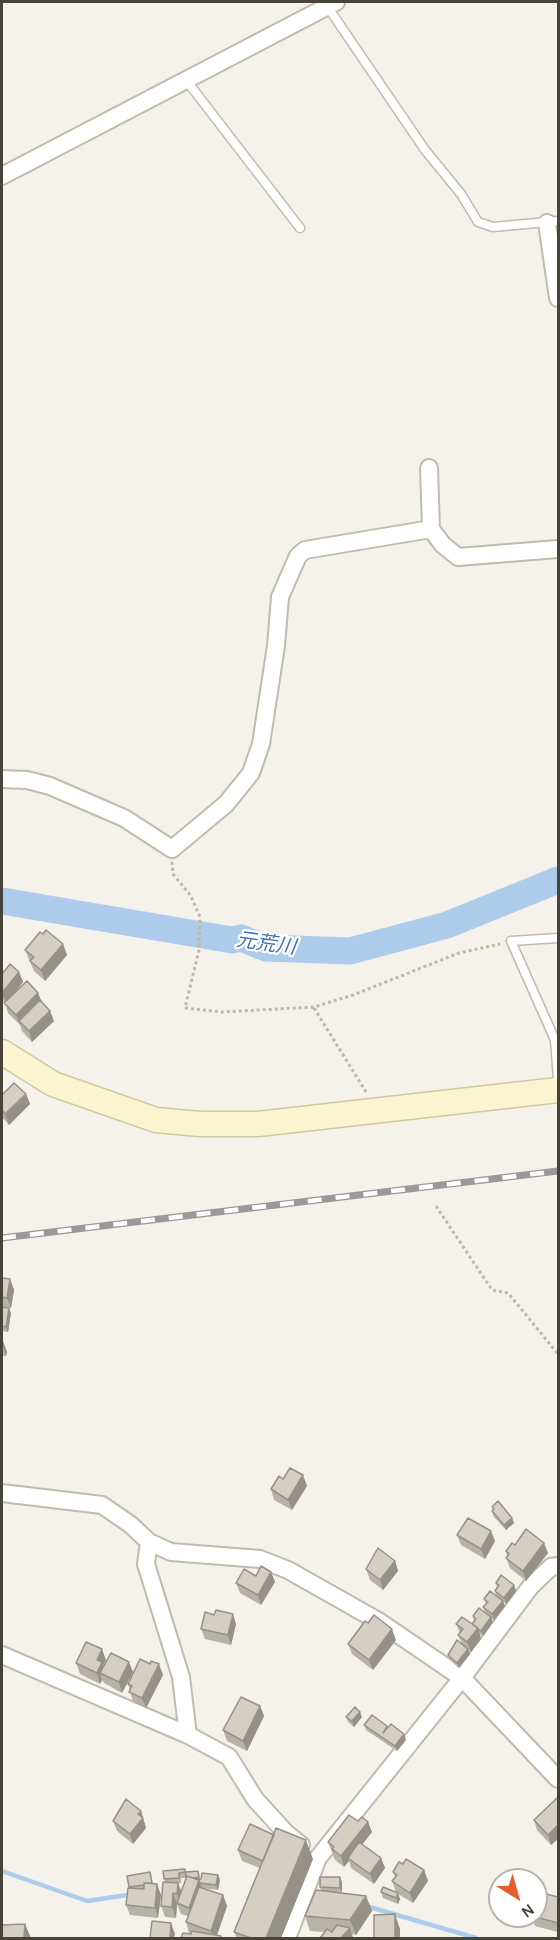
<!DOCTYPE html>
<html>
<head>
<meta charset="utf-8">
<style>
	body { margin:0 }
	#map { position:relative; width:560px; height:1940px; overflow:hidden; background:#f4f2eb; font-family:Karla,sans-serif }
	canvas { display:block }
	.frame { position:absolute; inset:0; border:3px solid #484439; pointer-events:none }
	.north { position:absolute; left:488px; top:1868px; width:60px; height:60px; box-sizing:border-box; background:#fff; border:2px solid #b6b4b0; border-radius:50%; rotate:143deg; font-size:16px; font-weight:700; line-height:24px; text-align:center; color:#484439 }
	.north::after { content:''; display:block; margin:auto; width:21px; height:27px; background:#e85d2e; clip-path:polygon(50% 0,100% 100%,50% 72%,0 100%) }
</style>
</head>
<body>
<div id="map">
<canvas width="560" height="1940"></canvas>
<div class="frame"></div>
<div class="north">N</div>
</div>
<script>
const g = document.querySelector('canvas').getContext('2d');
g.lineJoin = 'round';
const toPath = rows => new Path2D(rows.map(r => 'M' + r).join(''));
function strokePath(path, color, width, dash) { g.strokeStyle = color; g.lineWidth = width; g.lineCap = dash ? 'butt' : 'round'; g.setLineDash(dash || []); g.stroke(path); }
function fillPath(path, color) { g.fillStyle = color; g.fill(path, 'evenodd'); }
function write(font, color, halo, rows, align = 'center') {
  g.font = font + ' Karla,"Noto Sans JP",sans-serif'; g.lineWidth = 4.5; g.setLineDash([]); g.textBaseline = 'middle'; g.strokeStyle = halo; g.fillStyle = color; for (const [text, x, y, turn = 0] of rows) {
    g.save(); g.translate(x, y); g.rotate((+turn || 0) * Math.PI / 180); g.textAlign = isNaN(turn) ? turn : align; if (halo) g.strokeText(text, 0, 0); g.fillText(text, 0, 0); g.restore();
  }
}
strokePath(toPath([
	[2,1871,87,1901,134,1894],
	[366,1906,476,1938]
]), '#adcbeb', 4.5);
strokePath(toPath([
	[2,901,232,940,241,938,266,948,350,951,447,925,558,880]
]), '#adcbeb', 27);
const lane = toPath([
	[327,6,425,150,461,194,478,222,493,227,558,221],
	[186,80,300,228],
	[558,938,511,941,555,1040,558,1079]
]);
const street = toPath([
	[2,176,336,2],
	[547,223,558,298],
	[429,468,431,529,443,545,458,557,558,549],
	[2,779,27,780,50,786,124,818,172,849,226,804,251,773,261,744,276,646,280,597,298,556,305,550,431,529],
	[2,1493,102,1505,131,1525,149,1542,171,1552,260,1559,288,1570,380,1622,462,1678,558,1779],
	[149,1542,146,1564,181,1677,188,1735],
	[2,1655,188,1735,229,1757,255,1799,286,1833,301,1845],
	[287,1938,318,1858,462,1678,531,1586,551,1567,558,1566]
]);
const secondary = toPath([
	[2,1052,53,1084,156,1120,200,1124,258,1124,558,1090]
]);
strokePath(lane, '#bfbbae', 11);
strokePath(street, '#bfbbae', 20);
strokePath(secondary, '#d0c89f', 27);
strokePath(toPath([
	[172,862,173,874,191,896,200,917,199,950,185,1008,222,1012,314,1007,353,995,459,953,500,944],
	[314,1008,366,1092],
	[436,1206,492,1290,508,1293,558,1354]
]), '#c0b8a1', 3, [3, 3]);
strokePath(lane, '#fff', 8);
strokePath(street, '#fff', 16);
strokePath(secondary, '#faf4cf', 24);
const rail = toPath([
	[2,1238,558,1171]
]);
strokePath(rail, '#999', 7);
strokePath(rail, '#fff', 4.5, [14]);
fillPath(toPath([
	[43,934,63,944,67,955,45,981,34,971,25,950],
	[19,972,23,982,14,994,38,993,41,1002,50,1011,54,1021,32,1042,22,1031,20,1025,8,1013,5,1003,2,1000,2,974],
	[26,1094,30,1104,9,1125,2,1117,2,1095],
	[2,1278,10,1279,14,1290,11,1308,2,1307],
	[2,1307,11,1313,8,1332,2,1331],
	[2,1341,7,1352,6,1356,3,1356,2,1365],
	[283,1479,307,1486,292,1510,274,1500,271,1489],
	[492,1507,512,1518,514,1523,506,1530,494,1517,492,1511,493,1510],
	[457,1535,495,1541,485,1559,461,1545],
	[515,1545,548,1553,526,1581,510,1568,506,1558,507,1556,506,1551],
	[395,1561,398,1571,383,1590,370,1580,366,1569],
	[271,1572,275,1582,261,1605,240,1593,236,1583],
	[496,1583,514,1585,516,1591,506,1604,503,1601,505,1606,494,1620,491,1618,493,1622,483,1636,480,1634,481,1639,471,1652,469,1650,470,1654,459,1668,450,1660,448,1655,462,1644,458,1635,460,1633,456,1624,472,1624,474,1621,473,1616,485,1612,483,1607,486,1604,484,1599,496,1596,495,1591,497,1587],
	[214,1615,236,1624,231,1645,205,1639,201,1629],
	[396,1640,373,1670,352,1654,348,1644],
	[106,1660,103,1666,129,1662,133,1672,122,1693,104,1683,102,1680,100,1684,80,1674,76,1663],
	[163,1675,146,1708,133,1702,128,1684],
	[260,1706,264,1716,247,1751,227,1741,223,1730],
	[346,1717,362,1717,354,1727,348,1722],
	[364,1725,388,1727,406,1740,397,1751,366,1730],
	[558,1799,558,1839,551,1845,537,1830,534,1820],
	[141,1811,146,1828,133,1844,117,1831,113,1821],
	[372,1832,362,1844,381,1858,385,1868,374,1884,351,1868,349,1861,344,1867,335,1860,328,1842],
	[238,1850,313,1859,281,1938,237,1938,234,1932,260,1868,242,1861],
	[403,1864,424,1870,428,1881,413,1903,398,1894,400,1899,398,1904,383,1898,381,1892,398,1893,396,1892,392,1881,395,1877,393,1872],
	[185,1869,186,1872,198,1871,200,1879,218,1875,220,1880,218,1890,202,1888,223,1895,227,1906,217,1935,189,1933,186,1922,188,1916,181,1914,177,1904,176,1918,165,1917,161,1906,165,1882,164,1879],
	[181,1878,186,1878,181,1892,178,1883,181,1883],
	[150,1872,153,1884,161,1895,158,1918,130,1915,126,1905,130,1888,127,1876],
	[342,1882,342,1893,366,1896,372,1911,356,1935,352,1934,353,1938,324,1932,310,1931,305,1916,321,1890,320,1887],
	[558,1897,558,1932,535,1926,532,1916]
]), '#b7b2a6');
fillPath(toPath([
	[63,944,67,955,45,981,41,970],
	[19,972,23,982,6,1004,2,993],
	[38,993,42,1003,19,1021,20,1025,16,1015],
	[50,1011,54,1021,32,1042,29,1031],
	[26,1094,30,1104,9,1125,5,1114],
	[10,1279,14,1290,11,1308,7,1298],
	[9,1308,11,1313,8,1332,6,1327],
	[3,1341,7,1352,6,1356,3,1346],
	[2,1351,3,1356,2,1365],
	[303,1475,307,1486,292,1510,288,1500],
	[512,1518,514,1523,506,1530,504,1525],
	[491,1531,495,1541,485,1559,481,1549],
	[544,1543,548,1553,526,1581,523,1571],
	[395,1561,398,1571,383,1590,380,1580],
	[271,1572,275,1582,261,1605,258,1595],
	[514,1585,516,1591,506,1604,504,1598],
	[503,1601,505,1606,494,1620,492,1614],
	[233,1614,236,1624,231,1645,228,1635],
	[491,1617,493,1622,483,1636,481,1631],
	[478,1628,481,1639,471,1652,467,1642],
	[392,1629,396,1640,373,1670,369,1660],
	[102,1649,106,1660,103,1665,106,1673,100,1673,102,1680,100,1684,97,1673,97,1660],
	[468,1649,470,1654,459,1668,457,1663],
	[129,1662,133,1672,122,1693,119,1682],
	[159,1664,163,1675,146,1708,142,1698],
	[260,1706,264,1716,247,1751,243,1741],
	[360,1712,362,1717,354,1727,352,1721],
	[404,1734,406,1740,397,1751,395,1746],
	[141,1811,146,1828,133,1844,130,1834,138,1814],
	[368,1822,372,1832,350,1860,348,1858,349,1861,344,1867,341,1856],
	[558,1825,558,1839,551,1845,548,1835],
	[306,1840,313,1859,281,1938,266,1938],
	[381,1858,385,1868,374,1884,370,1874],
	[424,1870,428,1881,413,1903,410,1893],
	[218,1875,220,1880,218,1890,216,1885],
	[340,1877,342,1882,342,1893,340,1888],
	[199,1880,203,1890,193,1918,189,1908],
	[178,1883,182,1893,181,1904,177,1894],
	[157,1884,161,1895,158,1918,155,1908],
	[173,1893,177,1904,176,1918,172,1907],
	[398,1893,400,1899,398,1904,396,1898],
	[223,1895,227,1906,216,1938,214,1938,211,1931],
	[366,1896,372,1911,356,1935,350,1920],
	[395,1914,400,1929,400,1938,395,1938],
	[171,1923,175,1934,174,1938,170,1938],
	[25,1924,31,1938,24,1938],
	[350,1928,353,1938,341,1938]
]), '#959187');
const building = toPath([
	[46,930,63,944,41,970,30,961,34,957,25,950,40,932,43,934,46,930],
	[10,964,19,972,2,993,2,974,10,964],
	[27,981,38,993,16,1015,4,1003,27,981],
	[40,1000,50,1011,29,1031,19,1021,40,1000],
	[14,1083,26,1094,5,1114,2,1110,2,1095,14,1083],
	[2,1278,10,1279,7,1298,2,1297,2,1278],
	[2,1307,9,1308,6,1327,2,1326,2,1307],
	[290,1468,303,1475,288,1500,271,1489,279,1476,283,1479,290,1468],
	[498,1501,512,1518,504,1525,492,1511,494,1509,492,1507,498,1501],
	[468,1518,491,1531,481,1549,457,1535,468,1518],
	[526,1529,544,1543,523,1571,506,1558,509,1554,506,1551,512,1543,515,1545,526,1529],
	[378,1548,395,1561,380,1580,366,1569,378,1548],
	[261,1566,271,1572,258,1595,236,1583,244,1569,256,1576,261,1566],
	[501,1575,514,1585,504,1598,495,1591,499,1585,496,1583,501,1575],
	[490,1591,503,1601,492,1614,483,1607,488,1602,484,1599,490,1591],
	[479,1608,491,1617,481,1631,472,1624,476,1619,473,1616,479,1608],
	[216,1610,233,1614,228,1635,201,1629,205,1612,214,1615,216,1610],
	[374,1615,392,1629,369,1660,348,1644,365,1621,368,1623,374,1615],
	[462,1617,478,1628,467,1642,458,1635,463,1629,456,1624,462,1617],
	[457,1640,468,1649,457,1663,448,1655,457,1640],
	[86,1642,102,1649,97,1660,102,1662,97,1673,76,1663,86,1642],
	[111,1653,129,1662,119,1682,100,1673,111,1653],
	[140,1659,150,1664,151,1661,159,1664,142,1698,129,1692,132,1686,128,1684,140,1659],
	[241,1697,260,1706,243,1741,223,1730,241,1697],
	[355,1707,360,1712,352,1721,346,1717,355,1707],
	[372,1715,387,1726,383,1733,391,1724,404,1734,395,1746,364,1725,372,1715],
	[557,1798,558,1799,558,1825,548,1835,534,1820,557,1798],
	[126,1799,141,1811,138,1814,143,1818,130,1834,113,1821,126,1799],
	[349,1815,358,1821,362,1817,368,1822,341,1856,332,1849,334,1847,328,1842,349,1815],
	[250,1824,274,1835,263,1861,238,1850,250,1824],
	[276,1828,306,1840,266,1938,251,1938,234,1932,276,1828],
	[359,1842,381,1858,370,1874,348,1858,359,1842],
	[406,1859,424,1870,410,1893,392,1881,397,1875,393,1872,399,1862,403,1864,406,1859],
	[185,1869,185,1872,179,1873,179,1878,164,1879,163,1871,185,1869],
	[198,1871,199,1877,193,1878,187,1876,186,1878,186,1872,198,1871],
	[150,1872,152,1883,144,1883,144,1885,129,1887,127,1876,150,1872],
	[202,1873,218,1875,216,1885,200,1883,199,1880,195,1879,201,1879,202,1873],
	[187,1876,199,1880,189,1908,177,1903,187,1876],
	[320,1877,340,1877,340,1888,320,1887,320,1877],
	[163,1882,178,1883,177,1894,173,1893,172,1907,161,1906,163,1882],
	[144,1883,157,1884,155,1908,126,1905,128,1888,144,1889,144,1883],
	[199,1887,223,1895,211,1931,186,1922,199,1887],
	[383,1887,398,1893,396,1898,381,1892,383,1887],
	[316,1890,366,1896,350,1920,305,1916,316,1890],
	[538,1892,558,1897,558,1923,532,1916,536,1916,536,1899,538,1892],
	[395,1914,395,1938,374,1938,374,1915,395,1914],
	[152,1921,171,1923,170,1938,150,1938,152,1921],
	[25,1924,24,1938,2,1938,2,1925,25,1924],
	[337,1925,350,1928,341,1938,320,1938,327,1929,332,1932,337,1925],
	[192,1931,221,1936,221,1938,181,1938,183,1933,191,1934,192,1931]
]);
fillPath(building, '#d5cfc1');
strokePath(building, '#959187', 1.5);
write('italic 20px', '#3b70ab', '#fff', [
	["元荒川",266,944,8]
]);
</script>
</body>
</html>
